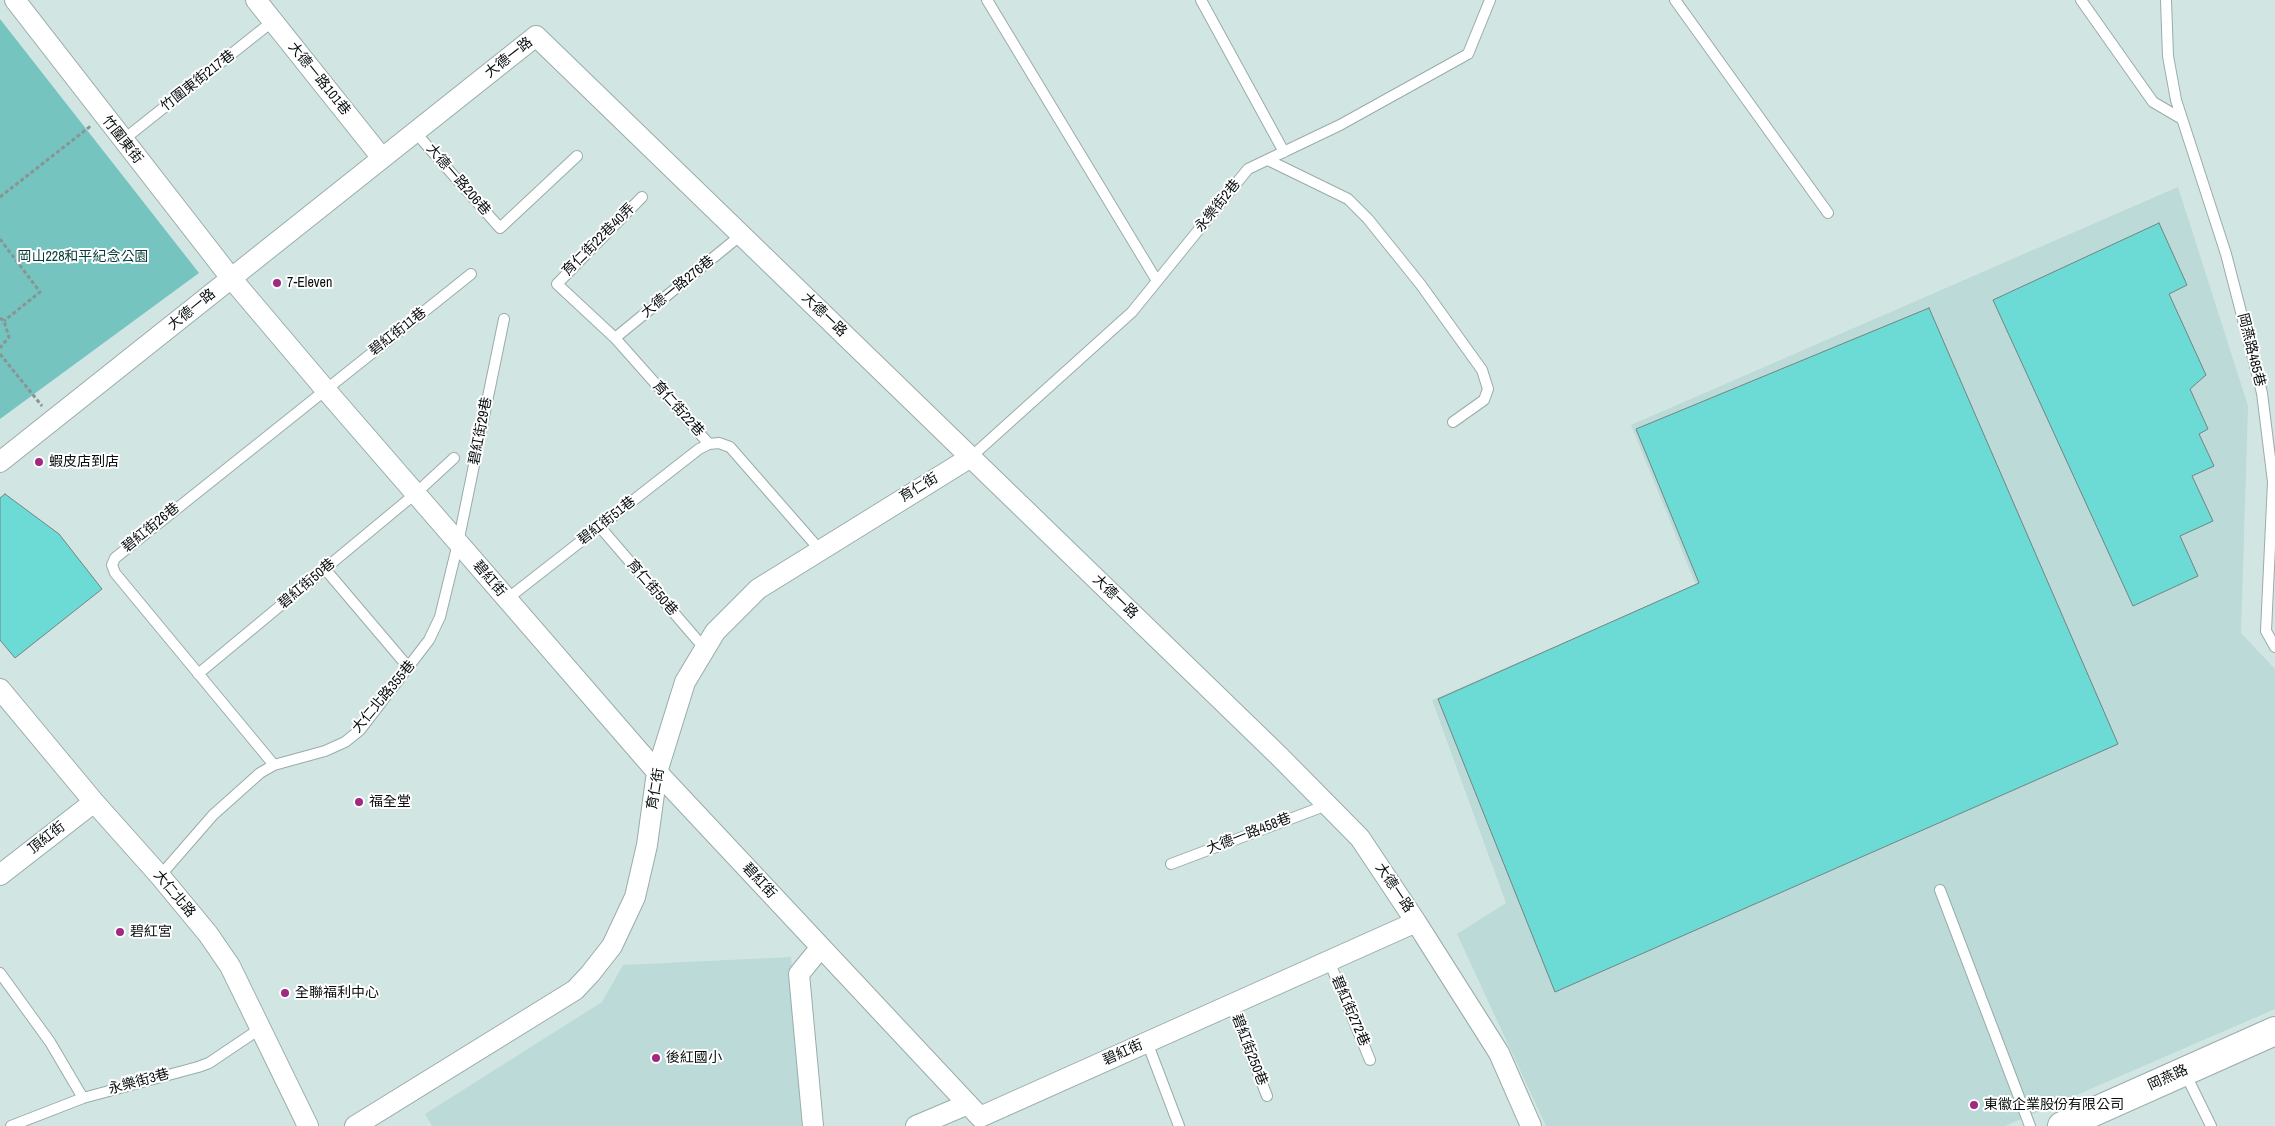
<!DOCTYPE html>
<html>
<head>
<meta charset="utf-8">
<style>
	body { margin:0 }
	canvas { display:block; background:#d1e5e3 }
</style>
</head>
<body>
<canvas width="2275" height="1126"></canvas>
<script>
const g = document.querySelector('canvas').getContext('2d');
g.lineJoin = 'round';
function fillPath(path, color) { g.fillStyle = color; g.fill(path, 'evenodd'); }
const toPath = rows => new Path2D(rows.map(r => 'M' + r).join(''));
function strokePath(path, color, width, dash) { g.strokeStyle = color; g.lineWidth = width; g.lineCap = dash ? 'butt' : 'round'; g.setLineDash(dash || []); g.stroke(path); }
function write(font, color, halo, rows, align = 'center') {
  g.font = font + ' "Archivo Narrow","Noto Sans TC",sans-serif'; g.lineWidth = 4; g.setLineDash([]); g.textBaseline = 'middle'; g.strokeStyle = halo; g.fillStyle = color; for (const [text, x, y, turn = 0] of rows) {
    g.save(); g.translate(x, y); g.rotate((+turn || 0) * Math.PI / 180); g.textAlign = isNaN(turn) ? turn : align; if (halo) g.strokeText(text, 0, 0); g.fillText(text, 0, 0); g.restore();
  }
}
fillPath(toPath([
	[2178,187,2248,406,2241,633,2275,669,2275,1009,2005,1126,1546,1126,1457,934,1506,903,1432,700,1696,585,1631,425],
	[791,957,805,1126,432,1126,425,1114,602,1002,623,965]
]), '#bcdad7');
fillPath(toPath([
	[0,19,199,273,0,419]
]), '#75c4bf');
const building = toPath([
	[2159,223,2187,285,2169,294,2206,375,2190,389,2208,429,2199,434,2214,466,2192,476,2213,521,2180,536,2198,576,2133,606,1993,300,2159,223],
	[1929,308,2118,744,1555,992,1438,699,1699,583,1636,429,1929,308],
	[5,494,59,534,102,589,15,658,0,640,0,498,5,494]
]);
fillPath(building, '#6ddbd5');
strokePath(building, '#728482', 1);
const lane = toPath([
	[987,0,1157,281],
	[1201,0,1284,152],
	[1675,0,1828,213],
	[2081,0,2153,102,2182,119],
	[2166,0,2168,56,2176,100,2226,254,2262,393,2273,482,2266,631,2275,647],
	[415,132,500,228,577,156],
	[123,140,273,21],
	[1268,160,1348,199,1368,219,1421,285,1482,370,1488,389,1484,400,1453,422],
	[642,197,557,284,615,338,709,444],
	[615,338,741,235],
	[971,457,1132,312,1248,169,1340,125,1468,54,1490,0],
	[600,527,705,649],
	[325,569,409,668],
	[507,599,699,449,709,444,719,443,730,447,820,550],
	[198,674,415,494,454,458],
	[274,765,115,573,112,565,115,558,471,274],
	[1171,864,1327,805],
	[160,876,213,815,260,773,274,765,325,751,345,742,360,730,429,640,440,617,458,543,504,319],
	[1940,890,2030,1126],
	[1329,961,1370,1060],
	[0,973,50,1042,83,1098],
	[1231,1004,1267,1096],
	[1147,1042,1179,1126],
	[2185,1073,2211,1126],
	[11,1126,83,1098,198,1067,209,1063,261,1028]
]);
const street = toPath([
	[15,0,231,278,325,389,657,772,980,1117,1416,922],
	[256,0,382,158],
	[0,462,536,36,1279,756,1360,838,1416,922,1499,1053,1531,1126],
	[0,689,94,802,160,876,208,934,230,966,308,1126],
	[0,875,94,802],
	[355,1126,575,990,590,974,612,946,635,897,647,845,657,772,685,682,715,632,758,589,971,457],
	[813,1126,799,974,821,947],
	[916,1126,968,1104]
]);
const secondary = toPath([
	[2062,1126,2275,1031]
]);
strokePath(lane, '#99acaa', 12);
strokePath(street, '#99acaa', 22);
strokePath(secondary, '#99acaa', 30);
strokePath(toPath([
	[0,197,92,125],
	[0,239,40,292,4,321],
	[0,318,4,321,9,337,0,348],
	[0,354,42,406]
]), '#879695', 3, [4, 2.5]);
strokePath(lane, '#fff', 10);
strokePath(street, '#fff', 20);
strokePath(secondary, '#fff', 28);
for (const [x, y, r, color] of [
	[277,283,5,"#a12981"],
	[39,462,5,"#a12981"],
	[359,802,5,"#a12981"],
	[120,932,5,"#a12981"],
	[285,993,5,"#a12981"],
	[656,1058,5,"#a12981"],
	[1974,1105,5,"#a12981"]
]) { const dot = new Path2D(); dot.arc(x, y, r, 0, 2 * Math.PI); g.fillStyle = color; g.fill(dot); strokePath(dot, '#fff', 2); }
write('14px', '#070d0d', '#fff', [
	["大德一路",509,58,-38],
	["大德一路101巷",319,79,51],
	["竹圍東街217巷",198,81,-38],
	["竹圍東街",122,140,52],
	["大德一路206巷",458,180,49],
	["永樂街2巷",1218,206,-51],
	["育仁街22巷40弄",599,240,-45],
	["大德一路276巷",678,287,-39],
	["大德一路",192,310,-39],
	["大德一路",824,315,44],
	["碧紅街11巷",398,332,-38],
	["岡燕路485巷",2251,350,76],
	["育仁街22巷",678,409,48],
	["碧紅街29巷",481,431,-79],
	["育仁街",919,488,-31],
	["碧紅街51巷",607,521,-38],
	["碧紅街26巷",151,528,-39],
	["碧紅街",489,579,49],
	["碧紅街50巷",307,584,-40],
	["育仁街50巷",652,588,49],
	["大德一路",1115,597,44],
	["大仁北路355巷",384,697,-50],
	["育仁街",656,789,-80],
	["大德一路458巷",1249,834,-21],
	["頂紅街",47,838,-38],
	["碧紅街",759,881,47],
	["大德一路",1394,888,56],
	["大仁北路",174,894,50],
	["碧紅街272巷",1350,1011,67],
	["碧紅街250巷",1249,1050,69],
	["碧紅街",1123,1053,-24],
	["岡燕路",2168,1078,-24],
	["永樂街3巷",139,1082,-15]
]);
write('14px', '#063d3a', '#fff', [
	["岡山228和平紀念公園",83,257]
]);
write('14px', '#070d0d', '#fff', [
	["7-Eleven",287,283],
	["蝦皮店到店",49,462],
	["福全堂",369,802],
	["碧紅宮",130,932],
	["全聯福利中心",295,993],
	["後紅國小",666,1058],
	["東徽企業股份有限公司",1984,1105]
], 'left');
</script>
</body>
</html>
